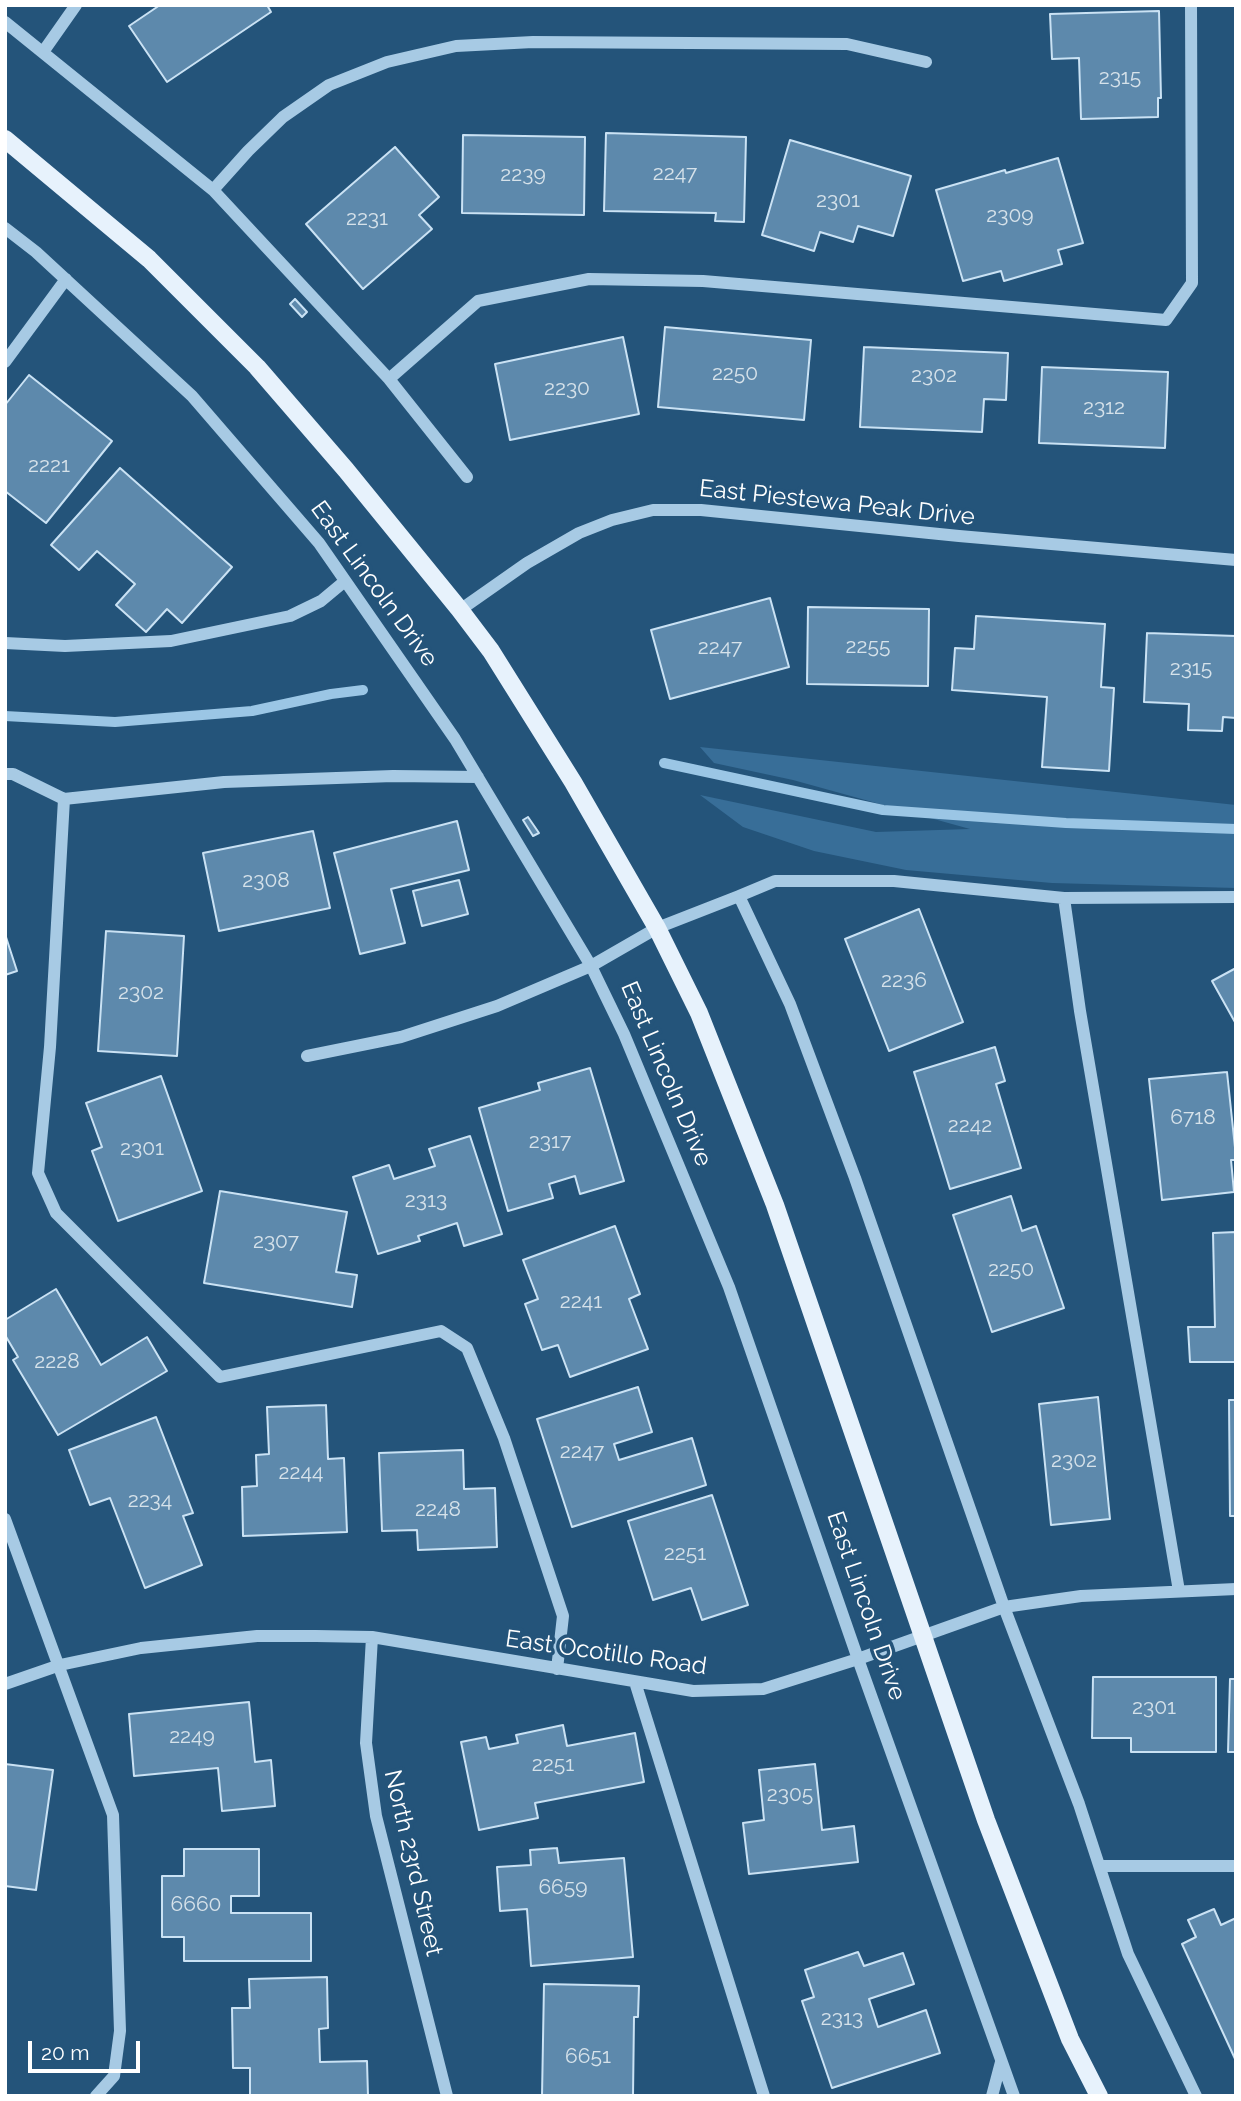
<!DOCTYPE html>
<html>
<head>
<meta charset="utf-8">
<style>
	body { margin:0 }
	#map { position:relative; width:1241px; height:2101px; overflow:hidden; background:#24547a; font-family:Raleway,sans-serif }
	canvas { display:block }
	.frame { position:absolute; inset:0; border:7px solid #fff; pointer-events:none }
	.scale { position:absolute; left:28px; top:2041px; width:112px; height:32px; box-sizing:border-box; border:4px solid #fff; border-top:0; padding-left:9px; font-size:21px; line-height:24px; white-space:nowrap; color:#fff; -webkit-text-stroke:5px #24547a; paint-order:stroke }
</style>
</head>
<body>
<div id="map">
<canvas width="1241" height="2101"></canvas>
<div class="frame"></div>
<div class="scale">20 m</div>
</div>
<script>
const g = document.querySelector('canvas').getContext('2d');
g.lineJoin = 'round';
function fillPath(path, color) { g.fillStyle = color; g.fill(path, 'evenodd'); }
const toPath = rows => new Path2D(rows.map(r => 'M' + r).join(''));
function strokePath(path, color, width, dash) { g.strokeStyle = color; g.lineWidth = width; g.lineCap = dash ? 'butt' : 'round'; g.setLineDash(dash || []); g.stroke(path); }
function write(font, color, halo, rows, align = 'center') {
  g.font = font + ' Raleway,sans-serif'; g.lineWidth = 7; g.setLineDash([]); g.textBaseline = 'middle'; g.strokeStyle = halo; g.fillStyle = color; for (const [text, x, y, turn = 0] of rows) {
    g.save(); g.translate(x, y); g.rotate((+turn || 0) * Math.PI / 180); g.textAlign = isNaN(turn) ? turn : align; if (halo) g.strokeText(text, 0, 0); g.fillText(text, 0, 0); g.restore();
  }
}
fillPath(toPath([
	[700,747,1236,805,1236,888,1052,883,906,870,814,851,743,827,700,795,876,832,970,829,793,780,714,763]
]), '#386e98');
strokePath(toPath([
	[5,716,115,722,252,711,331,694,363,690],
	[664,763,883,810,1066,823,1236,829]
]), '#9bc6e5', 10);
const building = toPath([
	[160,5,267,5,271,12,167,82,129,26,160,5],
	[1159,11,1161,98,1158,98,1158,117,1081,119,1079,58,1052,59,1050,14,1159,11],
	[606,133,746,137,744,222,715,221,716,213,604,211,606,133],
	[463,135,585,137,584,215,462,213,463,135],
	[790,140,911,176,893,236,858,226,853,242,820,232,814,251,762,235,790,140],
	[395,147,439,197,419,215,432,229,363,289,306,224,395,147],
	[1058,158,1083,243,1058,250,1062,264,1004,281,1001,271,963,281,936,190,1005,170,1006,173,1058,158],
	[295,299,307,312,302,317,290,304,295,299],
	[665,327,811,340,804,420,658,407,665,327],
	[623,337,639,414,510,440,495,364,623,337],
	[864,347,1008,353,1006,400,984,399,982,432,860,427,864,347],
	[1042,367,1168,372,1165,448,1039,443,1042,367],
	[29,375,112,441,46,523,5,491,5,405,29,375],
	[120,468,232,567,182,623,167,609,146,632,116,605,135,584,97,551,79,570,51,545,120,468],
	[770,598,789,667,670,699,651,630,770,598],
	[808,607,929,609,928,686,807,684,808,607],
	[976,616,1105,624,1101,687,1114,688,1109,771,1042,767,1047,697,952,690,955,648,974,649,976,616],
	[1147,633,1236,636,1236,718,1223,717,1222,731,1188,730,1189,704,1144,702,1147,633],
	[528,817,539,833,533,836,523,820,528,817],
	[457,821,469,870,391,889,405,943,360,954,334,853,457,821],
	[313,831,330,908,219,931,203,853,313,831],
	[459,880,468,914,422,926,413,891,459,880],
	[919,909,963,1022,889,1051,845,939,919,909],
	[106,931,184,936,177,1056,98,1051,106,931],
	[5,934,17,971,5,975,5,934],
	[1236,968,1236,1024,1212,981,1236,968],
	[995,1047,1005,1081,996,1084,1021,1168,950,1189,914,1072,995,1047],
	[590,1068,624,1181,580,1194,575,1176,549,1184,553,1198,508,1211,479,1108,540,1090,538,1083,590,1068],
	[1227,1072,1236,1157,1236,1160,1231,1160,1234,1192,1162,1200,1149,1079,1227,1072],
	[161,1076,202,1191,118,1221,92,1151,102,1147,86,1103,161,1076],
	[470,1136,502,1234,464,1246,457,1223,418,1236,420,1241,378,1254,353,1177,389,1165,394,1179,435,1166,429,1149,470,1136],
	[220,1191,347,1212,336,1272,357,1275,352,1307,204,1283,220,1191],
	[1011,1196,1022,1231,1036,1226,1064,1308,992,1332,953,1215,1011,1196],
	[615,1226,640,1294,629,1299,648,1349,570,1377,558,1345,542,1350,525,1304,538,1299,523,1260,615,1226],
	[1236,1232,1236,1362,1190,1362,1188,1327,1215,1327,1213,1233,1236,1232],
	[56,1289,101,1365,147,1337,167,1371,58,1435,13,1360,18,1357,5,1335,5,1320,56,1289],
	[638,1387,652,1432,614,1444,619,1460,692,1438,706,1485,572,1527,537,1419,638,1387],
	[1098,1397,1110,1519,1051,1525,1039,1404,1098,1397],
	[1229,1400,1236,1400,1236,1516,1230,1516,1229,1400],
	[326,1405,328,1459,344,1458,347,1532,243,1536,242,1487,257,1486,256,1455,269,1454,267,1407,326,1405],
	[156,1417,193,1513,183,1516,202,1565,145,1588,110,1498,90,1505,69,1450,156,1417],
	[463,1450,464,1489,495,1488,497,1547,418,1550,417,1530,382,1531,379,1453,463,1450],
	[712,1495,748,1605,702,1620,691,1588,653,1600,628,1521,712,1495],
	[1093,1677,1216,1677,1216,1752,1131,1752,1131,1738,1092,1738,1093,1677],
	[1230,1679,1236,1679,1236,1752,1228,1752,1230,1679],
	[249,1702,255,1762,271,1760,275,1806,222,1811,218,1768,134,1776,129,1714,249,1702],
	[563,1725,567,1746,635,1733,644,1782,535,1803,538,1818,479,1830,461,1742,486,1737,489,1749,518,1743,516,1735,563,1725],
	[5,1764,53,1770,36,1890,5,1886,5,1764],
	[815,1764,822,1830,854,1826,858,1862,749,1874,743,1823,764,1820,759,1770,815,1764],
	[557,1848,559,1863,624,1858,633,1957,531,1966,527,1909,500,1911,497,1867,531,1865,530,1850,557,1848],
	[184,1849,259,1849,259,1896,231,1896,231,1913,311,1913,311,1961,184,1961,184,1937,162,1937,162,1876,184,1876,184,1849],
	[1214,1909,1221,1925,1236,1918,1236,2061,1182,1944,1196,1937,1188,1920,1214,1909],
	[858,1952,864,1966,903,1953,914,1984,869,1999,878,2027,926,2010,940,2053,832,2088,802,2001,814,1997,805,1970,858,1952],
	[327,1977,328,2028,319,2029,320,2062,367,2061,368,2096,250,2096,250,2068,233,2068,232,2008,250,2008,249,1979,327,1977],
	[544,1984,639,1986,638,2017,634,2017,633,2096,542,2096,544,1984]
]);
fillPath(building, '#5d89ac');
strokePath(building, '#cae2f4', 2);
strokePath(toPath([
	[5,22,213,190,389,379,467,477],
	[43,52,76,5],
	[213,190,248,151,283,117,329,85,387,62,456,46,533,42,847,44,926,62],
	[5,228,36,252,192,396,319,543,455,739,591,966,624,1034,729,1287,858,1659,1014,2096],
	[5,362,66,279],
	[389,379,478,301,589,279,703,281,1166,320,1192,283,1191,5],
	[460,610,527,563,579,533,612,520,653,510,701,510,959,536,1236,560],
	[5,643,65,646,171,641,290,616,321,601,345,581],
	[5,774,13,774,64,799,224,782,393,776,478,777],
	[64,799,50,1047,38,1173,56,1213,220,1377,441,1331,467,1348,504,1438,563,1616,557,1669],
	[739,896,775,881,894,881,1064,898,1236,897],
	[1064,898,1080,1011,1179,1591],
	[307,1056,401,1037,497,1006,591,966,657,928,739,896,790,1004,855,1178,1004,1607,1079,1804,1128,1954,1196,2096],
	[5,1519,113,1815,120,2031,114,2076,96,2096],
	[372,1637,366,1743,376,1816,447,2096],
	[635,1682,764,2096],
	[5,1684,60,1665,141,1648,257,1636,316,1636,372,1637,693,1691,763,1689,858,1659,1004,1607,1081,1596,1236,1589],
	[1100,1866,1236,1866],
	[992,2096,1001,2062]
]), '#a7cae4', 12);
strokePath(toPath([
	[5,139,149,259,257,367,346,470,460,610,491,651,573,782,657,928,699,1013,775,1205,986,1820,1070,2039,1099,2096]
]), '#e7f2fc', 18);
write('21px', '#d6e2ea', null, [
	["2315",1120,78],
	["2247",675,174],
	["2239",523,175],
	["2301",838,201],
	["2309",1010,216],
	["2231",367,219],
	["2250",735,374],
	["2302",934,376],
	["2230",567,389],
	["2312",1104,408],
	["2221",49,466],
	["2255",868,647],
	["2247",720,648],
	["2315",1191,669],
	["2308",266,881],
	["2236",904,981],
	["2302",141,993],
	["6718",1193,1118],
	["2242",970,1126],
	["2317",550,1142],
	["2301",142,1149],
	["2313",426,1201],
	["2307",276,1242],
	["2250",1011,1270],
	["2241",581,1302],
	["2228",57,1362],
	["2247",582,1452],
	["2302",1074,1461],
	["2244",301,1473],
	["2234",150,1501],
	["2248",438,1510],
	["2251",685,1554],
	["2301",1154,1708],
	["2249",192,1737],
	["2251",553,1765],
	["2305",790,1795],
	["6659",563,1888],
	["6660",196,1905],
	["2313",842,2019],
	["6651",588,2057]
]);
write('24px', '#fff', '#24547a', [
	["East Piestewa Peak Drive",837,503,6],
	["East Lincoln Drive",374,584,54],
	["East Lincoln Drive",666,1074,67],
	["East Lincoln Drive",866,1606,71],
	["East Ocotillo Road",606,1653,8],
	["North 23rd Street",413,1863,77]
]);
</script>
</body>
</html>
